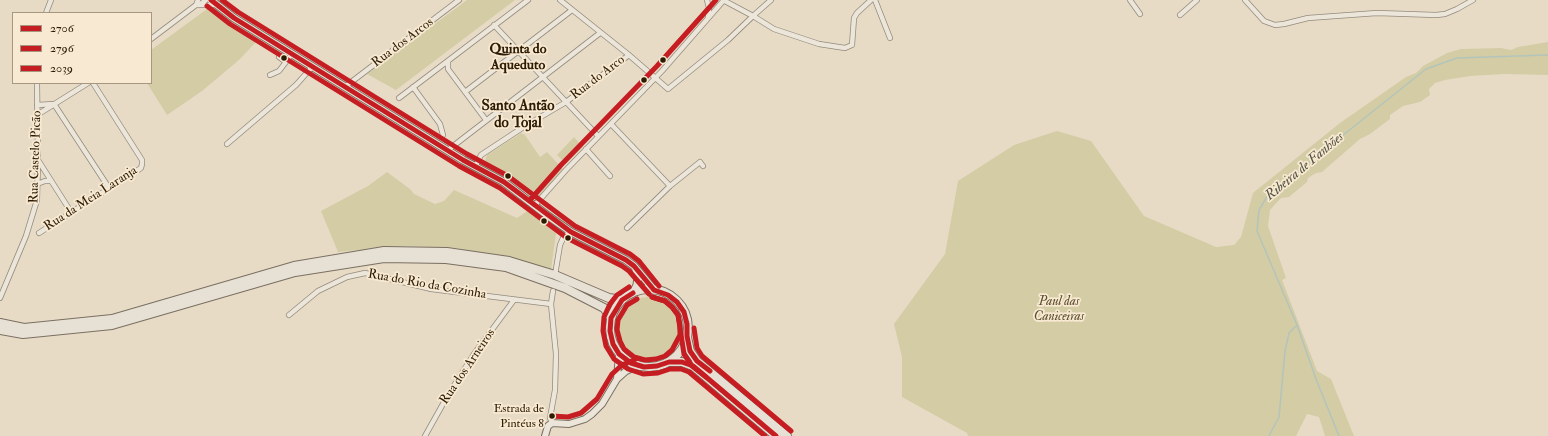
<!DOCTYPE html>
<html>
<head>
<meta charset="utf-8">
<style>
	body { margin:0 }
	#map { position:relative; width:1548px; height:436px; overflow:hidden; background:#e7dbc6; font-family:"IM FELL Double Pica",serif }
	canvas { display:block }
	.legend { position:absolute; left:12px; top:12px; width:140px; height:72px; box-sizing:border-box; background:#f8ead2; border:1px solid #a79780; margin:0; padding:5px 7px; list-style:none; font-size:12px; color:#2d1b04 }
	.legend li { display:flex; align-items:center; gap:8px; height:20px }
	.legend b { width:20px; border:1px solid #a79780 }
</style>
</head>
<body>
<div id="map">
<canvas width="1548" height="436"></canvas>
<ul class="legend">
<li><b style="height:5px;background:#c61d23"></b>2706</li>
<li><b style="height:5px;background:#c61d23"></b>2796</li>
<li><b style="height:5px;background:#c61d23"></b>2039</li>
</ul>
</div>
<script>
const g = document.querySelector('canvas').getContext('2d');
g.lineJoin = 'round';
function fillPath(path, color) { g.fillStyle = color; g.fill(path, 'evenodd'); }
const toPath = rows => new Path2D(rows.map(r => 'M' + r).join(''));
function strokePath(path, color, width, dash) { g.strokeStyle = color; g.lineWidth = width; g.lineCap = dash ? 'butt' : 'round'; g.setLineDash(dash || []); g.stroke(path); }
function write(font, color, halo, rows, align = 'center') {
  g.font = font + ' "IM FELL Double Pica",serif'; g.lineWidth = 3.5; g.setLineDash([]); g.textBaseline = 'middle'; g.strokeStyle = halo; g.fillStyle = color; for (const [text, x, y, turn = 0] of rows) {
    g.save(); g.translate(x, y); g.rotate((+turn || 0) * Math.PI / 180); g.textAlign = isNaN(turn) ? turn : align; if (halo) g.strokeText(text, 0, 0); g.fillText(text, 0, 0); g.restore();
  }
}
fillPath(toPath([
	[467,0,515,0,396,90,367,74],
	[207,9,257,41,239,60,202,91,167,115,147,83,151,83,151,50],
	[1548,42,1548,75,1505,74,1470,76,1445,80,1435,83,1429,89,1430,95,1420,102,1403,106,1390,115,1390,119,1370,134,1360,139,1322,172,1316,173,1308,178,1307,182,1289,197,1281,198,1270,210,1268,226,1286,278,1282,280,1317,371,1331,379,1354,436,1325,436,1319,417,1307,414,1296,436,968,436,967,433,902,397,902,357,894,324,945,254,958,181,1014,145,1057,131,1091,141,1144,216,1216,247,1234,245,1241,237,1253,193,1340,123,1406,77,1416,73,1423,66,1447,53,1461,49,1501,48,1511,50,1518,47],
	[521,133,525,135,540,157,547,152,563,169,540,195,537,197,531,194,486,164,485,161,487,155],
	[574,137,583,147,566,164,557,155],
	[387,172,410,189,414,194,435,204,444,201,454,190,517,218,529,210,556,233,551,270,503,257,456,248,406,246,338,252,321,211,368,186],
	'617 328a31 31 0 1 1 62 0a31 31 0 1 1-62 0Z'
]), '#d4cca5');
strokePath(toPath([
	[1269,436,1279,417,1285,351,1289,333,1296,326],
	[1339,436,1316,379,1297,325,1257,231,1259,210,1268,195,1426,69,1457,58,1548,55]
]), '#b3c5ba', 1.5);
const street = toPath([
	[560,0,629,55,668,89,728,40,753,16,723,0],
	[707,0,709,8,708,18],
	[771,0,753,16,774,29,819,44,845,48,852,45,854,18,857,13,871,0],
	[875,0,890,38],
	[1130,0,1140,14],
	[1245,0,1264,21,1275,25,1284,24,1308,18,1377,13,1436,15,1445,14,1457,9,1473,0],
	[196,5,216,5],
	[199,5,206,0],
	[46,13,51,0],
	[1180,15,1197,0],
	[494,25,598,136],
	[151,39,196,5,198,0],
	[279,57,286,62],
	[448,61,448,69,486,120],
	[270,75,279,71,292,54],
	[346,86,459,0],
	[413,87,440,124,443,135],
	[465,92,572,10],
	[399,98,528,0],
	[54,104,109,188],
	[37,105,54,104],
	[37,115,88,83],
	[611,124,670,186],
	[227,144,296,85,313,66],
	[586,149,610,176],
	[448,150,600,33],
	[38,160,71,212],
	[475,167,481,155,522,128,566,102,629,55],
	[37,184,45,181,51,181],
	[535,205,566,170,662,71,724,0],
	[627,228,670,186,700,162,703,166],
	[39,233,141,168,142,164,142,160,93,83],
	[555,275,560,245,564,236,571,232],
	[0,298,26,236,37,200,38,160,37,83],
	[289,315,318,291,347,277,365,273,431,289,551,304],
	[552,423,550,418,555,390,556,354,551,304,553,291],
	[425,436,448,395,474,354,514,300]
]);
const secondary = toPath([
	[617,379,619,354],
	[545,436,548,426,552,423,569,424,585,419,592,414,602,404,617,379,626,371,639,365]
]);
const primary = toPath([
	[211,0,234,18,463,160,504,182,548,216,571,232,626,260,634,266,654,290],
	[633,293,637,285,638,276,636,270]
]);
const highway = toPath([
	'610 328a39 39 0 1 1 78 0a39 39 0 1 1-78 0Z',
	[0,323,24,328,112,319,294,266,384,251,447,252,509,261,555,275,609,298,622,300],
	[0,330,23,334,112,325,295,272,384,258,446,259,506,267,565,288,604,308,611,318],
	[687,337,690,351,697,361,787,436],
	[669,362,682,362,693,366,776,436]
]);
strokePath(street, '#948b7c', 6);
strokePath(secondary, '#7a7062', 8);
strokePath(primary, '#7a7062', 9);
strokePath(highway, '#7a7062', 10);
strokePath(street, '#ebe5da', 4.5);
strokePath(secondary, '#ebe5da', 6);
strokePath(primary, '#e7e0d4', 7);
strokePath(highway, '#e7e0d4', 8);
strokePath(toPath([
	[211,0,234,18,463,160,504,182,571,232,626,260,634,266,654,290],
	[654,290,668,295,677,302,684,312,687,324,687,336,690,351,697,361,710,371],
	[633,293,622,300,611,318,610,331,613,344,619,354,631,363,644,367,657,366,669,362,682,362,693,366,776,436]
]), '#c61d23', 5);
strokePath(toPath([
	[207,6,230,24,459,166,500,188,567,238,622,266,629,271,649,294],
	[629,287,617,295,610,304,604,317,603,331,606,346,614,359,628,369,643,374,658,373,670,369,681,369,689,372,765,436],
	[652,297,665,301,672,307,678,315,684,354,692,366,706,377]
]), '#c61d23', 5);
strokePath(toPath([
	[222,0,238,12,467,154,508,176,575,226,630,254,639,261,659,286],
	[530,200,561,165,657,66,716,0],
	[637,299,627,305,618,320,617,330,620,341,624,349,634,357,645,360,656,359,665,356,672,350,680,335,680,325,678,315,672,307,665,301,652,297],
	[694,328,697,348,702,356,791,431],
	[552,416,568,417,581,413,597,399,612,374,622,365,636,359]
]), '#c61d23', 5);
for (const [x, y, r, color] of [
	[284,58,3.5,"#2d1b04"],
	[663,60,3.5,"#2d1b04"],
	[644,80,3.5,"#2d1b04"],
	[508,176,3.5,"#2d1b04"],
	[544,221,3.5,"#2d1b04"],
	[568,238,3.5,"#2d1b04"],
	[552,416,3.5,"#2d1b04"]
]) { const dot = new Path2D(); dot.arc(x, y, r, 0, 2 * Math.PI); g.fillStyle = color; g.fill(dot); strokePath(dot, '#f8ead2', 1.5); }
write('12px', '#2d1b04', '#f8ead2', [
	["Estrada de",544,409],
	["Pintéus 8",544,424]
], 'right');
write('13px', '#2d1b04', '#f8ead2', [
	["Rua dos Arcos",403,43,-37],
	["Rua do Arco",598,78,-37],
	["Rua Castelo Picão",36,157,-88],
	["Rua da Meia Laranja",91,199,-33],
	["Rua do Rio da Cozinha",427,285,10],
	["Rua dos Arneiros",468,367,-56]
]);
write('italic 13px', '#5a4c2c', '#f8ead2', [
	["Paul das",1059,302],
	["Caniceiras",1059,317]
]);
write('bold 14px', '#2d1b04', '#f8ead2', [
	["Quinta do",518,50],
	["Aqueduto",518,66]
]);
write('italic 14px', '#545342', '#f8ead2', [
	["Ribeira de Fanhões",1305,167,-40]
]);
write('bold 15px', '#2d1b04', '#f8ead2', [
	["Santo Antão",518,107],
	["do Tojal",518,124]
]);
</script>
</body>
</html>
